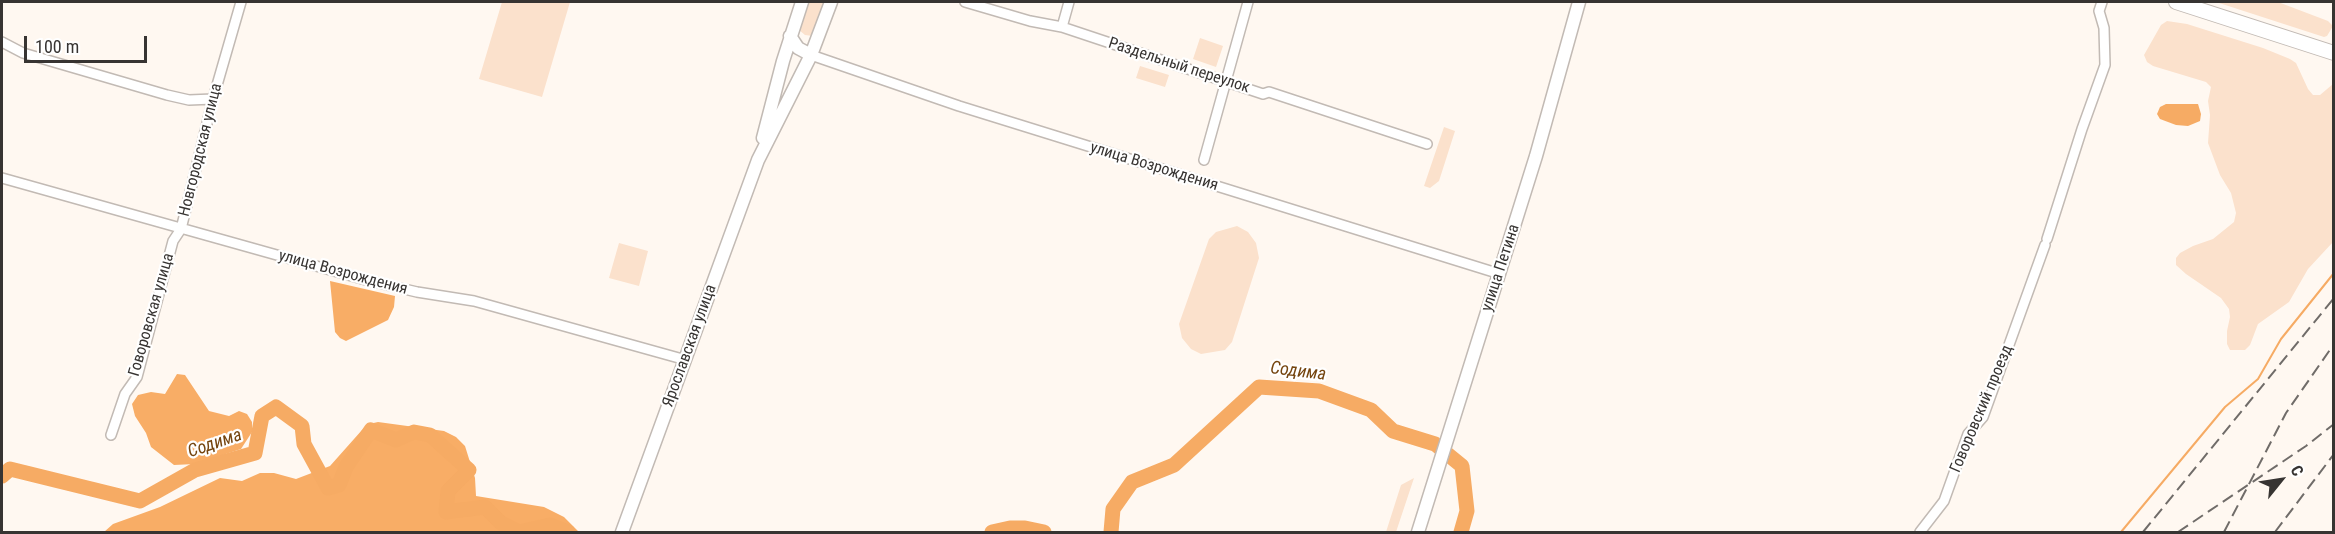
<!DOCTYPE html>
<html>
<head>
<meta charset="utf-8">
<style>
	body { margin:0 }
	#map { position:relative; width:2335px; height:534px; overflow:hidden; background:#fff8f1; font-family:"Roboto Condensed",sans-serif }
	canvas { display:block }
	.frame { position:absolute; inset:0; border:3px solid #373432; pointer-events:none }
	.north { position:absolute; left:2251px; top:450px; width:60px; height:60px; -webkit-text-stroke:4px #fff; paint-order:stroke; rotate:60deg; font-size:16px; font-weight:700; line-height:24px; text-align:center; color:#373432 }
	.north::after { content:''; display:block; margin:auto; width:21px; height:27px; background:#373432; clip-path:polygon(50% 0,100% 100%,50% 72%,0 100%) }
	.scale { position:absolute; left:24px; top:36px; width:123px; height:27px; box-sizing:border-box; border:3px solid #373432; border-top:0; padding-left:8px; font-size:18px; line-height:21px; white-space:nowrap; color:#373432; -webkit-text-stroke:4px #fff; paint-order:stroke }
</style>
</head>
<body>
<div id="map">
<canvas width="2335" height="534"></canvas>
<div class="frame"></div>
<div class="north">С</div>
<div class="scale">100 m</div>
</div>
<script>
const g = document.querySelector('canvas').getContext('2d');
g.lineJoin = 'round';
function fillPath(path, color) { g.fillStyle = color; g.fill(path, 'evenodd'); }
const toPath = rows => new Path2D(rows.map(r => 'M' + r).join(''));
function strokePath(path, color, width, dash) { g.strokeStyle = color; g.lineWidth = width; g.lineCap = dash ? 'butt' : 'round'; g.setLineDash(dash || []); g.stroke(path); }
function write(font, color, halo, rows, align = 'center') {
  g.font = font + ' "Roboto Condensed",sans-serif'; g.lineWidth = 4.5; g.setLineDash([]); g.textBaseline = 'middle'; g.strokeStyle = halo; g.fillStyle = color; for (const [text, x, y, turn = 0] of rows) {
    g.save(); g.translate(x, y); g.rotate((+turn || 0) * Math.PI / 180); g.textAlign = isNaN(turn) ? turn : align; if (halo) g.strokeText(text, 0, 0); g.fillText(text, 0, 0); g.restore();
  }
}
fillPath(toPath([
	[502,2,570,2,542,97,479,79],
	[805,2,828,2,813,36,805,35,799,30],
	[2216,2,2278,2,2328,21,2333,26,2327,36,2324,37],
	[2167,21,2187,24,2263,48,2290,59,2296,63,2308,89,2313,95,2320,95,2333,84,2333,242,2308,269,2289,302,2258,324,2250,345,2245,350,2230,350,2227,344,2227,331,2230,317,2229,309,2221,298,2186,274,2176,265,2176,258,2180,253,2193,246,2213,239,2234,222,2236,213,2231,193,2220,175,2208,143,2210,115,2208,101,2211,87,2206,82,2153,66,2147,62,2144,55,2161,25],
	[1200,38,1223,46,1216,67,1193,59],
	[1140,66,1169,75,1165,87,1136,78],
	[1444,127,1455,131,1439,181,1430,188,1424,186],
	[1237,226,1248,232,1256,243,1259,258,1232,342,1225,350,1201,354,1191,349,1182,338,1179,324,1209,239,1216,232],
	[619,243,648,251,639,286,609,278],
	[1414,478,1396,532,1386,532,1401,485]
]), '#fbe1cc');
fillPath(toPath([
	[330,281,395,296,394,307,388,320,346,341,340,338,335,332],
	[177,374,185,375,209,411,229,416,239,411,247,414,252,422,252,432,241,449,195,464,174,465,151,447,146,433,135,416,132,404,138,395,151,392,165,394],
	[378,422,444,431,456,437,465,446,475,478,476,496,544,507,564,517,579,532,104,532,113,524,160,507,220,478,242,481,260,473,274,473,296,479,330,466,362,430,369,424]
]), '#f8ad66');
fillPath(toPath([
	[2166,104,2198,104,2201,114,2200,121,2188,126,2176,125,2160,119,2157,114,2160,107]
]), '#f6ab64');
strokePath(toPath([
	[2121,532,2225,407,2258,379,2281,339,2334,273]
]), '#f6ab64', 2);
strokePath(toPath([
	[2,476,10,469,140,501,195,470,255,453,262,416,276,407,302,426,304,444,328,488,339,485,346,467,371,430,396,440,414,432,430,435,469,470,448,491,446,512,485,507,501,523,519,532,550,525,568,532],
	[992,532,1010,528,1025,528,1044,532],
	[1111,532,1113,509,1132,482,1174,465,1259,387,1319,391,1371,410,1393,431,1435,444,1462,466,1467,511,1461,532]
]), '#f6ab64', 15);
const minor = toPath([
	[965,2,1030,21,1062,27,1263,94,1269,92,1427,144],
	[1062,27,1069,2],
	[2,42,23,53,167,95,189,100,213,99],
	[811,55,959,106,1500,274],
	[1204,160,1248,2],
	[2,178,366,280,417,292,474,301,686,360],
	[2047,239,2082,129,2105,65,2104,28,2099,11,2102,2],
	[111,435,125,394,137,377,173,241,181,229,213,99,241,2],
	[1920,532,1944,501,1968,434,1983,417,2045,245]
]);
const tertiary = toPath([
	[790,36,798,48,811,55],
	[763,138,783,61,802,2],
	[622,532,758,160,811,55,831,2],
	[1418,532,1536,156,1579,2]
]);
const secondary = toPath([
	[2176,2,2334,53]
]);
strokePath(minor, '#c2bab4', 12);
strokePath(tertiary, '#c2bab4', 15);
strokePath(secondary, '#c2bab4', 16);
strokePath(minor, '#fff', 9);
strokePath(tertiary, '#fff', 12);
strokePath(secondary, '#fff', 14);
strokePath(toPath([
	[2143,532,2334,298],
	[2178,532,2306,446,2334,424],
	[2224,532,2286,413,2334,344],
	[2275,532,2334,454]
]), '#706c69', 2, [12, 6]);
write('16px', '#373432', '#fff', [
	["Раздельный переулок",1179,66,18],
	["Новгородская улица",201,150,-76],
	["улица Возрождения",1154,167,17],
	["улица Петина",1501,268,-72],
	["улица Возрождения",343,273,15],
	["Говоровская улица",152,315,-74],
	["Ярославская улица",690,346,-70],
	["Говоровский проезд",1982,409,-67]
]);
write('italic 18px', '#75450f', '#fff', [
	["Содима",1298,372,7],
	["Содима",215,444,-19]
]);
</script>
</body>
</html>
